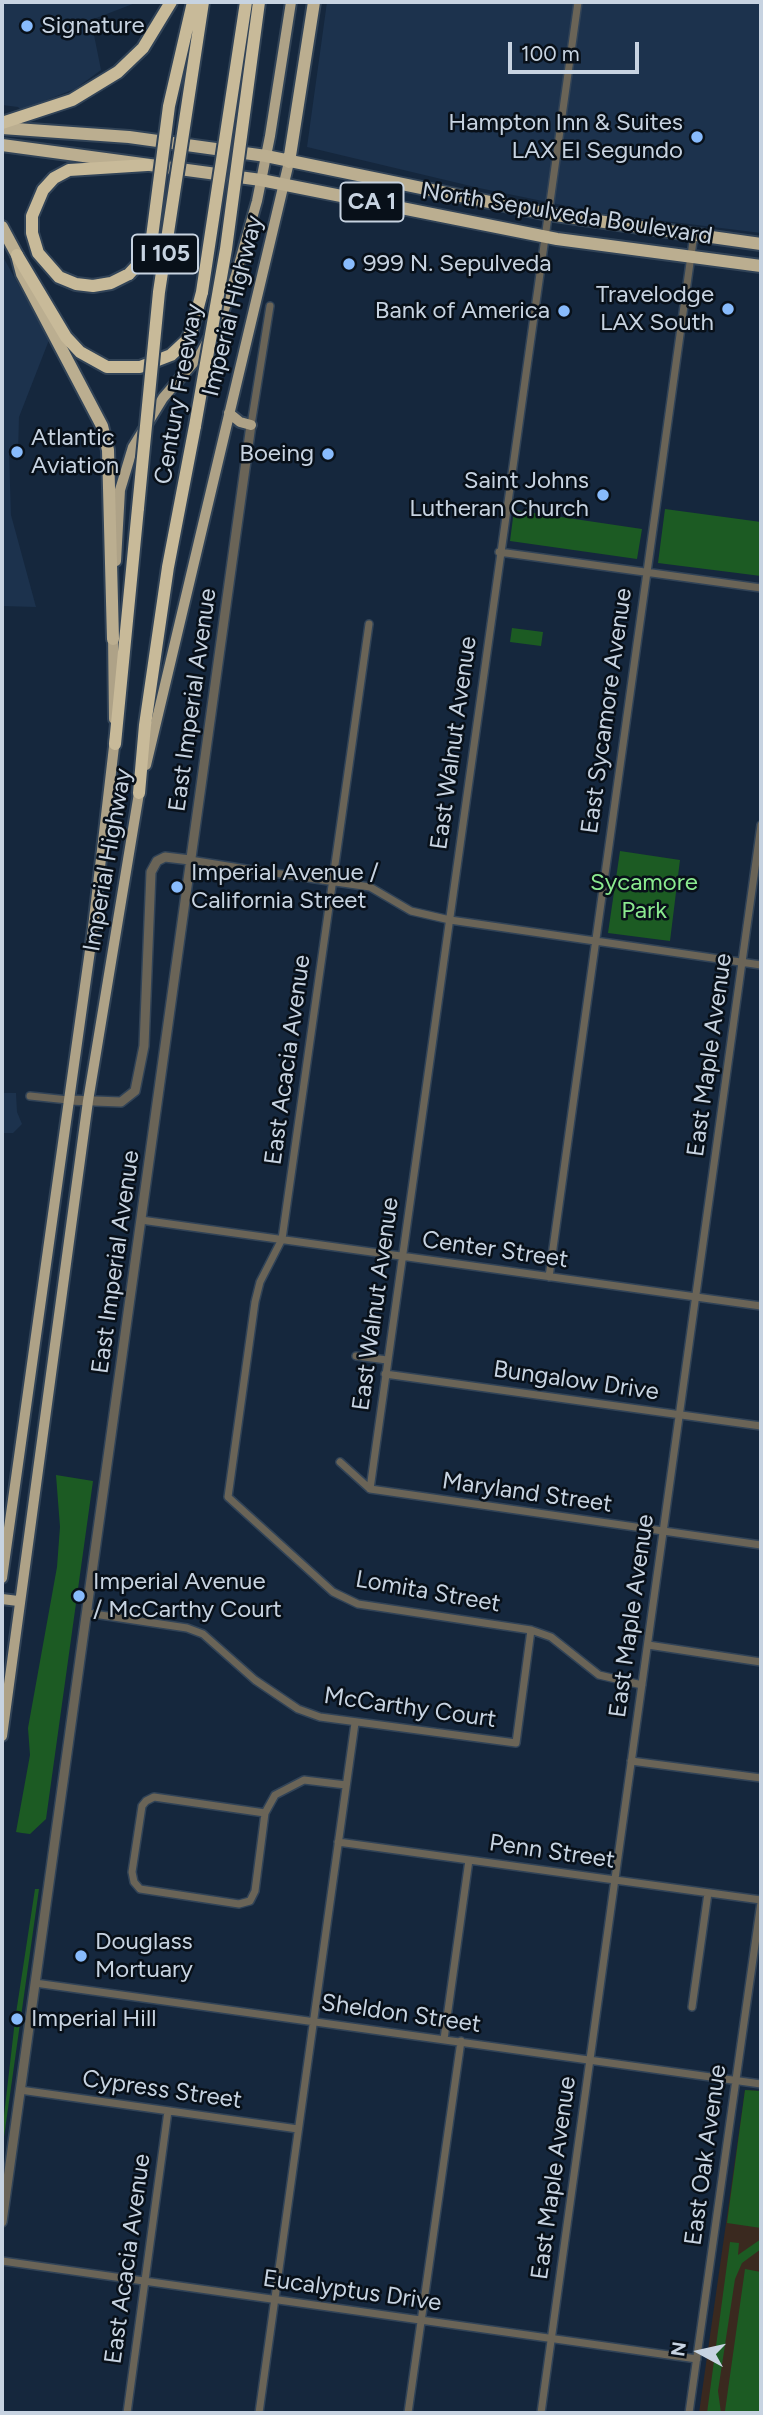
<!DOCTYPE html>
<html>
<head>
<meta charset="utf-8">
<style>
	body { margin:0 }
	#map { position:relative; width:763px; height:2415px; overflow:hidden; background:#15273d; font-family:Figtree,sans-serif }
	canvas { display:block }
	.frame { position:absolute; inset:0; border:4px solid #c7d3e1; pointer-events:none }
	.north { position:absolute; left:665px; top:2317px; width:70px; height:70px; -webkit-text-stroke:5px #081019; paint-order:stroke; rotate:278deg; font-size:19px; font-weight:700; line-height:28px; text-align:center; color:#c7d3e1 }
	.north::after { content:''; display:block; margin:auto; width:24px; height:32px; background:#c7d3e1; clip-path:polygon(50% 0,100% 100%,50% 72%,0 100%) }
	.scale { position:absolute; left:508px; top:42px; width:131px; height:32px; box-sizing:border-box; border:4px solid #c7d3e1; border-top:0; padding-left:9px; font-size:21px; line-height:24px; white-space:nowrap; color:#c7d3e1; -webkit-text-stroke:5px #081019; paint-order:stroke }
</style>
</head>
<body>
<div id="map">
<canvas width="763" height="2415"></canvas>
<div class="frame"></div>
<div class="north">N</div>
<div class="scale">100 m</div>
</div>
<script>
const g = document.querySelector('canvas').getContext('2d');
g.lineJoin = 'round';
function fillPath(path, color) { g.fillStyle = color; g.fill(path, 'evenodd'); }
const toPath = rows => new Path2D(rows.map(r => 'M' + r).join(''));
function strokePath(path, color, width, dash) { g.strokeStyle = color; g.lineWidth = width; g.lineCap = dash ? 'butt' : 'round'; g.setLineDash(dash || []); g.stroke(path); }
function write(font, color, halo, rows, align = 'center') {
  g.font = font + ' Figtree,sans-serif'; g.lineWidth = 5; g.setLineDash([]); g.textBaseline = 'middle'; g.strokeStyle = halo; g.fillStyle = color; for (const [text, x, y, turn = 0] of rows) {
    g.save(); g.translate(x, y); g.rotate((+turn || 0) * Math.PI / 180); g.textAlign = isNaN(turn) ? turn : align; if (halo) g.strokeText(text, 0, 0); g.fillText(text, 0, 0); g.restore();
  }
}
fillPath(toPath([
	[2,2,138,2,91,20,101,70,75,89,21,110,18,107,2,105],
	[327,2,761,2,761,233,601,213,479,188,307,147],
	[2,255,49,340,19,417,18,454,9,454,11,515,36,607,2,606],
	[2,1093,16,1093,17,1112,22,1124,13,1133,2,1133]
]), '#1c324d');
fillPath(toPath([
	[745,2090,761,2091,761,2413,699,2413]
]), '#3a291f');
fillPath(toPath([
	[665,509,761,522,761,576,658,563],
	[514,510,642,529,637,559,510,541],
	[512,628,543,632,541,646,510,642],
	[620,851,680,860,670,941,608,933],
	[56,1475,93,1481,46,1819,30,1834,22,1833,16,1832,30,1755,28,1728,57,1567,60,1527],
	[35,1889,39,1889,3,2144,2,2133,15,2020],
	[745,2090,761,2091,761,2228,727,2223],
	[761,2239,761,2249,742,2263,735,2279,718,2391,721,2413,707,2413,730,2242,739,2243,738,2255],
	[745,2269,761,2272,761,2413,725,2411]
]), '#1c5b23');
const minor = toPath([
	[251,425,270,306],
	[499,552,761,588],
	[369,624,282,1239,260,1282,255,1302,228,1497,333,1592,358,1604,531,1630,551,1637,599,1675,642,1685],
	[190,860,271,873],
	[274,873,370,887,411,911,450,920,761,965],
	[30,1096,68,1100],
	[141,1220,761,1306],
	[549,1277,694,234],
	[356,1356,387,1360],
	[385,1374,761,1426],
	[340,1462,370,1489,761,1545],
	[370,1489,578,2],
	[87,1613,187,1628,203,1634,255,1680,298,1709,320,1717,516,1743,531,1630],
	[648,1645,761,1662],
	[631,1761,761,1778],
	[265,1813,154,1797,146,1801,142,1806,132,1872,134,1882,140,1889,239,1904,250,1901,255,1891,265,1813,275,1795,304,1780,346,1785],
	[338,1842,761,1900],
	[35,1983,761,2084],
	[692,2007,708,1893],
	[444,2039,469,1860],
	[20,2090,298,2129],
	[2,2261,697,2359],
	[127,2413,168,2111],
	[259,2413,355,1723],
	[408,2413,461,2041],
	[541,2413,761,825],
	[689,2413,761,1902]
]);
const tertiary = toPath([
	[68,1100,121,1102,135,1091,144,1046,151,872,157,861,165,857,190,860],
	[2,2222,251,425]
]);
const primary = toPath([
	[229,413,240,422,251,425],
	[116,561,120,490,133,447,163,398,200,355,224,310,236,275,257,201,270,136,291,2],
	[113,633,114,719],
	[146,765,289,162],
	[2,1578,92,936,115,738],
	[2,1599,18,1601],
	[2,1736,88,1101,140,787]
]);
const trunk = toPath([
	[2,128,129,137,266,156,548,214,761,244],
	[2,145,261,180,557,239,761,266],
	[289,162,314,2],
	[2,227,17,255,22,274,102,426,108,450,113,639]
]);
const motorway = toPath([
	[2,123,72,100,118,72,143,48,171,2],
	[17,255,66,337,80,352,107,367,140,367,171,355,186,341,192,330,202,292],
	[129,274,111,283,93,286,76,284,59,277,38,253,32,233,32,216,43,190,54,178,69,170,147,165],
	[115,744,138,508],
	[139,793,145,725,168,567,195,426]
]);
strokePath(minor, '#314357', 10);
strokePath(tertiary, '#314357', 12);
strokePath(primary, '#314357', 14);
strokePath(trunk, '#314357', 16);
strokePath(motorway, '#314357', 16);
strokePath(minor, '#6a6457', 7);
strokePath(tertiary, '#6a6457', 9);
strokePath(primary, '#aea287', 10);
strokePath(trunk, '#bbae90', 12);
strokePath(motorway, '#c8ba99', 12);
const motorwayBridge = toPath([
	[129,274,143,259,152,237,169,106,193,2],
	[202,292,246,2],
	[195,426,226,249,259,2],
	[138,508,159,292,203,2]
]);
strokePath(motorwayBridge, '#314357', 16, []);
strokePath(motorwayBridge, '#c8ba99', 12);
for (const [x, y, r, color] of [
	[27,26,7,"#88bbfc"],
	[697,137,7,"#88bbfc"],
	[349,264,7,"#88bbfc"],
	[728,309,7,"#88bbfc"],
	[564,311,7,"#88bbfc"],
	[17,452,7,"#88bbfc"],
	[328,454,7,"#88bbfc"],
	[603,495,7,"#88bbfc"],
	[177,887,7,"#88bbfc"],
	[79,1596,7,"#88bbfc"],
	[81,1956,7,"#88bbfc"],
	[17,2019,7,"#88bbfc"]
]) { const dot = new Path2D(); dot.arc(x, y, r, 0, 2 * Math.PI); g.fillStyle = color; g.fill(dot); strokePath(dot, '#081019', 2.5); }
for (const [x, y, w] of [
	[372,202,63],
	[165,254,66]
]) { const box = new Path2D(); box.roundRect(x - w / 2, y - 19.5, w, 39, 5); g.fillStyle = '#081019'; g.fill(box); strokePath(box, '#c7d3e1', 2); }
write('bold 23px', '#c7d3e1', null, [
	["CA 1",372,202],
	["I 105",165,254]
]);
write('24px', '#c7d3e1', '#081019', [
	["Signature",41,26],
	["Hampton Inn & Suites",683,123,"right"],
	["LAX El Segundo",683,151,"right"],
	["999 N. Sepulveda",363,264],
	["Travelodge",714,295,"right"],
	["LAX South",714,323,"right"],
	["Bank of America",550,311,"right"],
	["Atlantic",31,438],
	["Aviation",31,466],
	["Boeing",314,454,"right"],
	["Saint Johns",589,481,"right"],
	["Lutheran Church",589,509,"right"],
	["Imperial Avenue /",191,873],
	["California Street",191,901],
	["Imperial Avenue",93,1582],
	["/ McCarthy Court",93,1610],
	["Douglass",95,1942],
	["Mortuary",95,1970],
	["Imperial Hill",31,2019]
], 'left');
write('24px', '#c7d3e1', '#081019', [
	["North Sepulveda Boulevard",567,214,9],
	["Imperial Highway",233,306,-76],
	["Century Freeway",179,394,-80],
	["East Imperial Avenue",193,700,-82],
	["East Sycamore Avenue",607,711,-82],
	["East Walnut Avenue",454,743,-82],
	["Imperial Highway",108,860,-80],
	["East Maple Avenue",710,1055,-82],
	["East Acacia Avenue",288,1060,-82],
	["Center Street",495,1250,8],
	["East Imperial Avenue",116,1262,-82],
	["East Walnut Avenue",376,1304,-82],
	["Bungalow Drive",576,1381,8],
	["Maryland Street",527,1493,8],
	["Lomita Street",428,1592,10],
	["East Maple Avenue",632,1616,-82],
	["McCarthy Court",410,1708,8],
	["Penn Street",552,1852,8],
	["Sheldon Street",401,2014,8],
	["Cypress Street",162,2090,8],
	["East Oak Avenue",706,2155,-82],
	["East Maple Avenue",554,2178,-82],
	["East Acacia Avenue",128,2259,-82],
	["Eucalyptus Drive",352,2291,8]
]);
write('24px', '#8bea8f', '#081019', [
	["Sycamore",644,883],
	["Park",644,911]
]);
</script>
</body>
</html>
